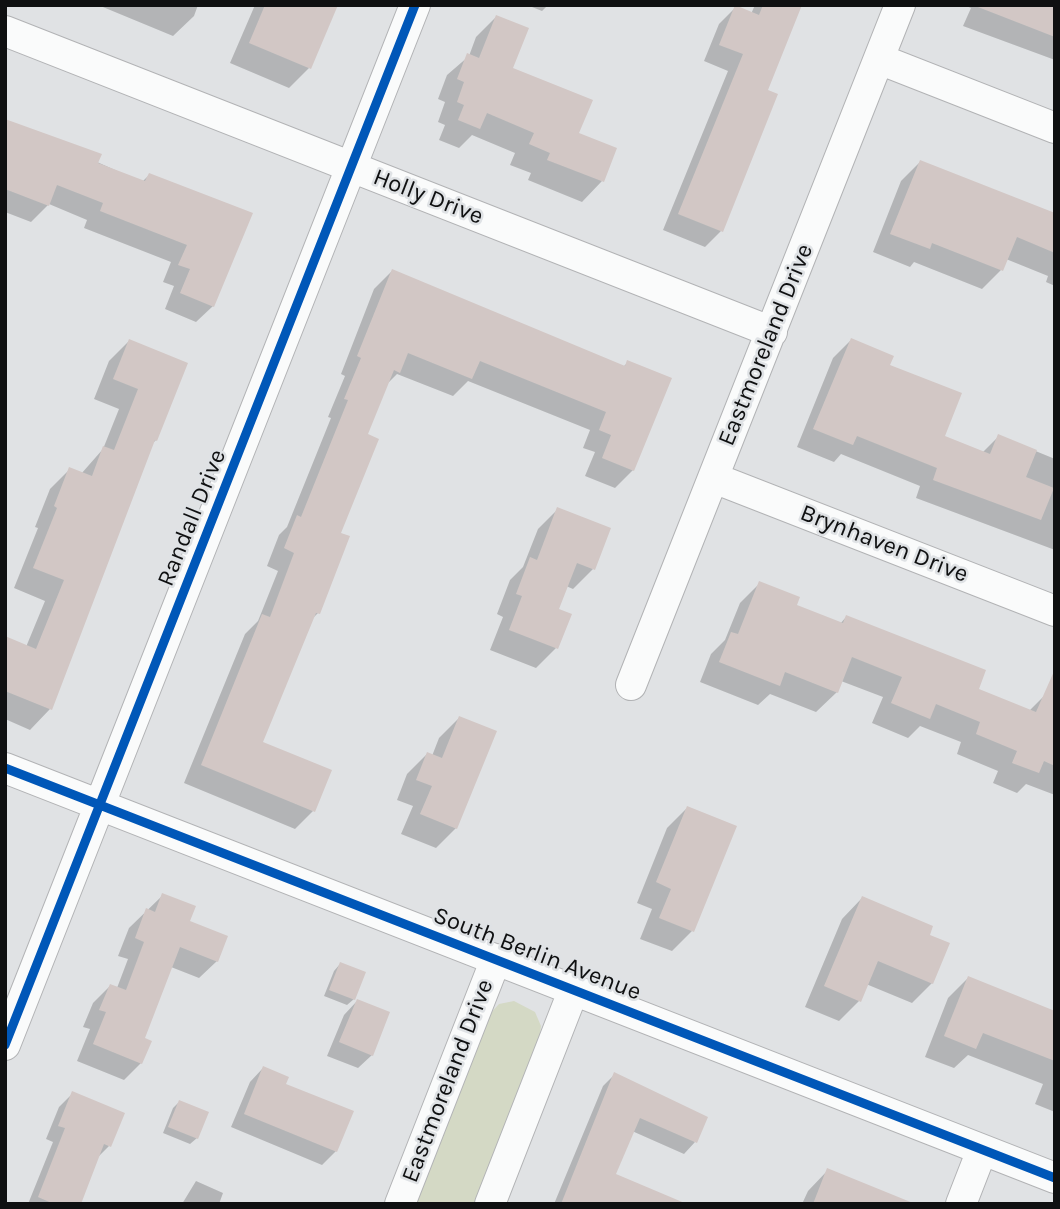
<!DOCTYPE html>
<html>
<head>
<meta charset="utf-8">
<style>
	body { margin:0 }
	#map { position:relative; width:1060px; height:1209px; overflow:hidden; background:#e0e2e4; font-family:Karla,sans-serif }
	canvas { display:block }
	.frame { position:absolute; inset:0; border:7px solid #0f1011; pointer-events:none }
</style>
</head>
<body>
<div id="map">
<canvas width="1060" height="1209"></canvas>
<div class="frame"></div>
</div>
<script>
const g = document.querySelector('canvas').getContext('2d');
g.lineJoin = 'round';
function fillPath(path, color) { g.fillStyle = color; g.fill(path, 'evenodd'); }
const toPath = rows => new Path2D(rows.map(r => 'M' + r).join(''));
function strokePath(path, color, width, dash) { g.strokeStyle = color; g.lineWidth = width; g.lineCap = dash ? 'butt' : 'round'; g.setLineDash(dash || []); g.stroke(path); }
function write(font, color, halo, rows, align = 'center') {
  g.font = font + ' Karla,sans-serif'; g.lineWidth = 5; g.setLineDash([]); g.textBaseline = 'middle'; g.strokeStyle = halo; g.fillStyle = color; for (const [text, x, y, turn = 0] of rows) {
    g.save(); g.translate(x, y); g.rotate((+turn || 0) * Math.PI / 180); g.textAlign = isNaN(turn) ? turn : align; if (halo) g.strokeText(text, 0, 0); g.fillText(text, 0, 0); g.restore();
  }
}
fillPath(toPath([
	[514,1001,535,1012,541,1026,539,1042,475,1204,413,1204,487,1017,499,1004]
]), '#d4d9c5');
fillPath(toPath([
	[98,5,198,5,194,16,173,36],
	[255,5,336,5,309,68,289,88,230,63],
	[527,5,548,5,542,11],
	[755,5,800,5,766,91,721,231,705,247,663,230,728,71,704,61,719,24,736,7,751,14],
	[964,5,1055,5,1055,60,963,26,971,8],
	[496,17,510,69,577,134,615,149,602,181,582,202,528,180,531,173,510,165,515,153,472,135,459,148,439,140,445,125,438,122,445,102,438,99,447,75,469,56,476,37],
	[5,121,142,182,149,175,250,214,213,306,196,322,165,309,174,286,163,282,171,262,84,228,87,220,49,204,31,222,5,212],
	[920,162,1055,216,1055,286,1046,282,1048,276,1006,259,1001,270,982,289,914,262,910,267,873,252,901,181],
	[392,271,623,367,628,362,633,470,615,488,585,476,595,452,583,448,590,430,468,381,453,396,397,374,386,385,366,435,318,613,310,621,260,743,313,811,295,829,184,783,245,634,258,621,278,571,267,566,279,535,287,527,331,418,328,417,345,376,341,374,374,289],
	[851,340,887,366,943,437,982,453,999,436,1055,459,1055,550,916,498,920,486,841,454,834,462,797,447,833,358],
	[129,341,156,440,151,445,50,709,30,730,5,719,5,638,26,647,45,601,14,588,38,528,35,527,50,489,70,469,81,474,103,449,119,409,94,399,109,361],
	[558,509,593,569,573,589,566,586,557,610,556,648,536,668,490,650,503,617,497,614,510,580,523,567,538,529],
	[760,583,794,606,840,624,846,617,976,690,1029,711,1044,696,1055,700,1055,795,1026,784,1017,793,993,783,998,771,957,754,961,742,920,726,908,738,872,723,883,697,841,681,837,692,816,712,770,694,758,705,700,682,711,654,725,640,740,603],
	[459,718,456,828,436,848,401,834,413,806,397,800,407,774,427,754,432,756,439,738],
	[687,808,692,931,672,951,640,939,652,909,637,903,667,828],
	[163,895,217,961,199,978,171,967,143,1039,141,1063,124,1080,77,1061,90,1029,83,1027,93,1003,110,986,117,988,128,959,118,956,129,928],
	[862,898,928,936,932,983,912,1003,866,984,859,1001,839,1021,805,1007,842,919],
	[340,964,354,999,347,1005,324,996,334,971],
	[968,978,1055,1029,1055,1112,1035,1104,1043,1084,968,1055,954,1068,925,1057,948,998],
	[357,1001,372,1055,358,1068,327,1056,344,1015],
	[263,1068,284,1085,336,1151,322,1165,231,1127,250,1082],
	[615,1074,695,1142,684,1154,632,1131,614,1175,678,1204,554,1204,603,1086],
	[73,1093,109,1146,96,1159,79,1204,28,1204,53,1142,46,1139,59,1107],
	[179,1102,197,1138,190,1144,163,1133,173,1108],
	[828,1170,871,1204,802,1204,808,1191],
	[196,1181,223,1193,219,1204,182,1204]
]), '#0003');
fillPath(toPath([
	[265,5,338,5,311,69,249,43],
	[735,5,759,15,763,5,802,5,768,90,778,94,723,232,678,214,743,54,719,45],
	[979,5,1055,5,1055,37,978,7],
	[496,15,529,28,513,68,593,100,579,133,617,148,604,182,547,160,550,153,529,144,534,133,487,113,480,129,458,120,464,105,457,102,464,82,457,79,467,53,479,58],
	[5,119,102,154,98,163,145,181,149,173,253,213,214,307,180,293,190,269,178,265,187,245,100,211,103,203,57,185,49,206,5,189],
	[920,160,1055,213,1055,253,1017,237,1003,271,932,243,930,249,890,234],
	[392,269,625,366,627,360,672,378,634,471,602,458,611,435,599,430,606,412,480,361,472,379,408,353,400,373,394,370,368,434,379,439,341,533,350,536,320,614,316,613,263,742,332,770,315,812,201,765,262,614,270,617,294,553,284,548,297,515,301,517,348,400,344,399,361,358,357,356],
	[851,338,894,356,890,365,962,393,945,436,990,454,998,434,1037,450,1026,477,1054,488,1041,520,933,480,937,468,857,436,853,445,813,429],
	[129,339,188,363,157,441,155,440,52,710,5,691,5,636,36,649,64,580,33,568,57,508,54,506,69,467,92,476,103,446,114,450,138,389,113,379],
	[557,507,611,528,595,570,577,563,559,609,572,614,558,649,509,630,522,596,516,594,530,557,537,560],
	[759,581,800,597,797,605,843,623,846,615,986,670,979,689,1036,712,1055,669,1055,766,1044,761,1039,773,1012,763,1017,751,976,734,980,722,936,704,930,719,891,703,902,677,852,657,838,693,785,672,780,686,719,662,731,632,738,634],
	[459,716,497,731,457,829,420,814,432,786,416,780,427,752,442,758],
	[687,806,737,826,694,932,659,918,671,889,656,882],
	[162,893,196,906,190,921,228,936,218,962,180,947,145,1038,152,1041,142,1064,93,1044,106,1012,99,1010,110,984,126,990,144,942,135,938,146,908,155,912],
	[862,896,933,926,930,935,950,943,933,984,878,961,861,1002,824,986],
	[340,962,366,972,355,1000,329,990],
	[968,976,1055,1011,1055,1061,983,1033,976,1049,944,1036],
	[357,999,390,1012,373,1056,339,1042],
	[263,1066,289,1077,286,1084,354,1111,337,1152,244,1114],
	[614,1072,708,1117,697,1143,640,1118,616,1174,687,1204,561,1204],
	[72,1091,125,1113,111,1147,104,1144,81,1204,54,1204,38,1197,65,1128,58,1126],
	[179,1100,209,1112,198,1139,168,1127],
	[827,1168,913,1203,913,1204,813,1204]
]), '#d2c7c5');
const minor = toPath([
	[5,31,772,332],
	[879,59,1055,128],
	[714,478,1055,611],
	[631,685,900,5],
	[5,768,1055,1178],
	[5,1045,415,5],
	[400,1204,496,959],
	[490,1204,574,989],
	[961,1204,982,1150]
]);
strokePath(minor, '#b2b3b5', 32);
strokePath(minor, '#fafbfb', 30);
strokePath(toPath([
	[5,768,1055,1178],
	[5,1045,415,5]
]), '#0057b8', 9);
write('24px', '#0f1011', '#dfe2e5', [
	["Holly Drive",428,197,21],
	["Eastmoreland Drive",766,345,-68],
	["Randall Drive",192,518,-68],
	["Brynhaven Drive",884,544,21],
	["South Berlin Avenue",537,954,21],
	["Eastmoreland Drive",448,1081,-69]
]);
</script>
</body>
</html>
